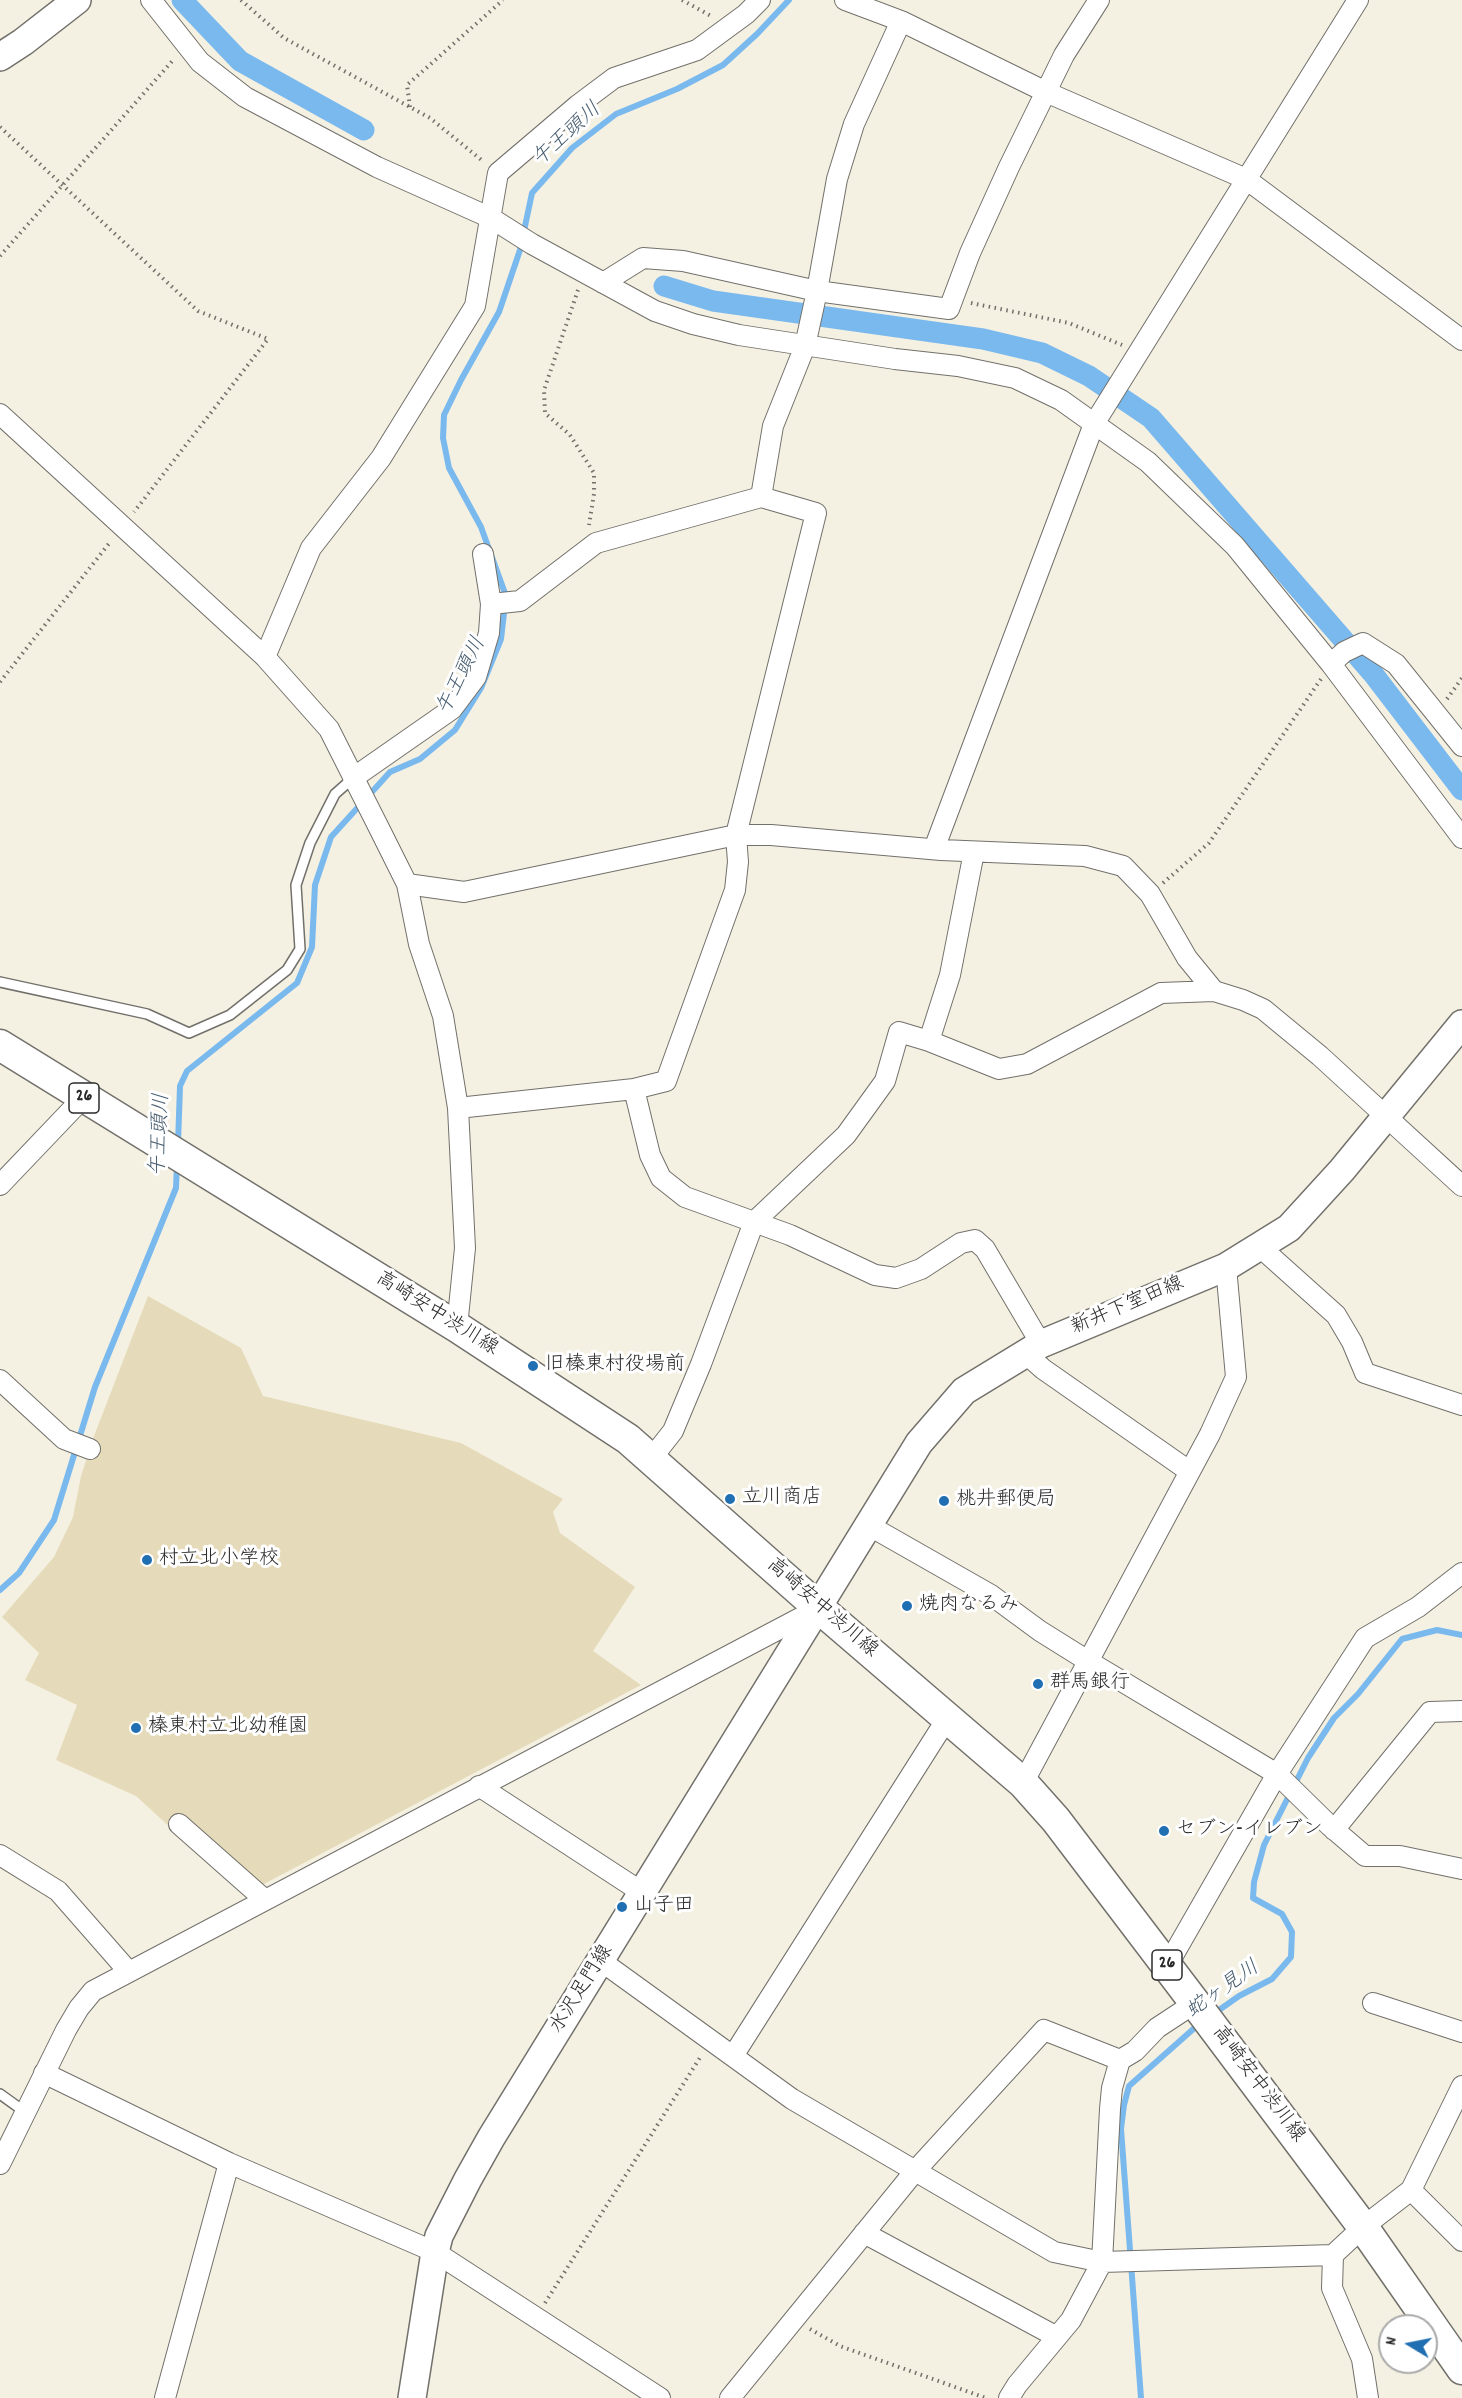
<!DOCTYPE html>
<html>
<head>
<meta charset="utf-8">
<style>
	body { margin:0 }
	#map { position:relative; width:1462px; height:2398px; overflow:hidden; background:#f5f1e2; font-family:Dekko,sans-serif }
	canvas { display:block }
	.north { position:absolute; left:1378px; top:2314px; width:60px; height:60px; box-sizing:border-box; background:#fff; border:2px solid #aaa; border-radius:50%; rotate:280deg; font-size:16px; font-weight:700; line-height:24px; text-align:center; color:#2b2b2b }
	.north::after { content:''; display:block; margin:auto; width:21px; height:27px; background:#1f6fb2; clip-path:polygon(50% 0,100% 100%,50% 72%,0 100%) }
</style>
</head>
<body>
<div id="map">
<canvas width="1462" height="2398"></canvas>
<div class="north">N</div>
</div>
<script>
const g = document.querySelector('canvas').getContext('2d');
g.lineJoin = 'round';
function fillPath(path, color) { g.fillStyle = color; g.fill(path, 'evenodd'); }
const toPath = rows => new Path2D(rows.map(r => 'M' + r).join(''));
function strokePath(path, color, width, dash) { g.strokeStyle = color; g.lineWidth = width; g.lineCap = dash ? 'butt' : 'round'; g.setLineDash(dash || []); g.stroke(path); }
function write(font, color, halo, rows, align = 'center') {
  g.font = font + ' Dekko,"Klee One",sans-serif'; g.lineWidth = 6; g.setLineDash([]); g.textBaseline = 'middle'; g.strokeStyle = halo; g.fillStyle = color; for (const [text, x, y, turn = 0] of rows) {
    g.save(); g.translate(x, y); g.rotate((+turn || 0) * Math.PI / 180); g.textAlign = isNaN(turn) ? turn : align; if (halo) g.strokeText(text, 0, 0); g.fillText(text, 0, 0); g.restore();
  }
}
fillPath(toPath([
	[148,1296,241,1348,263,1396,461,1443,563,1499,553,1512,560,1533,635,1587,593,1651,641,1685,262,1885,173,1830,136,1796,56,1760,77,1705,25,1680,39,1653,2,1617,54,1557,73,1517,81,1476,94,1436]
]), '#e5dbba');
strokePath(toPath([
	[178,1144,180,1086,187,1071,297,983,312,947,315,885,331,837,390,772,420,759,455,730,481,688,501,639,506,596,481,527,449,468,443,438,444,415,461,380,499,312,520,250,532,193,572,148,616,114,677,89,723,65,757,34,789,0],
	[0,1590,19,1573,54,1520,95,1387,176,1188,177,1164],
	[1212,2015,1239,1996,1272,1979,1291,1957,1292,1932,1282,1914,1253,1898,1254,1882,1264,1845,1308,1758,1334,1718,1358,1694,1402,1639,1437,1630,1462,1635],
	[1141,2398,1121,2129,1124,2105,1129,2086,1199,2024]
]), '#7ab9ee', 6);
strokePath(toPath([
	[182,0,240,61,364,130],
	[664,286,713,301,983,339,1042,353,1089,376,1151,418,1374,675,1462,790]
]), '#7ab9ee', 21);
const lane = toPath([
	[0,982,147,1014,189,1033,230,1015,287,970,300,949,296,885,310,843,335,794,353,778],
	[0,2094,25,2112]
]);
const street = toPath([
	[151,0,200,62,245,97,377,167,491,218,532,244,655,311,693,324,739,335,895,359,958,366,1015,378,1061,400,1148,462,1235,546,1331,664,1462,838],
	[845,0,901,21,1046,92,1246,179,1462,340],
	[603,283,643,258,683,261,817,291,949,309,970,253,1009,167,1064,55,1099,0],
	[0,414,265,657,329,729,380,830,407,884,419,944,443,1016,458,1108,465,1248,457,1327],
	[491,604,520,601,596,543,761,497],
	[265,657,311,548,381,458,475,306,498,173,578,105,614,78,697,50,746,14,760,0],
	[1331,664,1344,652,1363,643,1396,664,1462,746],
	[353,778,452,709,476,677,489,633,491,604,483,554],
	[934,849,1094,424,1358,0],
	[407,884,464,892,736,835,771,835,941,850,1085,856,1123,866,1150,894,1187,958,1214,991,1243,1000,1263,1009,1320,1056,1462,1186],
	[929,1041,950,975,974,852],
	[634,1089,650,1155,661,1178,685,1197,790,1235,875,1275,896,1278,921,1269,961,1243,975,1240,985,1249,1041,1344],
	[458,1108,634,1089,666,1081,735,890,738,862,736,835,816,513,761,497,773,426,805,346,817,291,837,179,854,124,901,21],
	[0,1185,83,1098],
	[1259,1246,1336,1315,1352,1342,1365,1373,1462,1405],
	[1025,1353,1043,1369,1189,1471],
	[0,1380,64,1439,90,1449],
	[651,1459,673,1431,701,1364,754,1222,846,1135,885,1081,899,1032,929,1041,999,1069,1027,1064,1161,993,1214,991],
	[868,1525,991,1595,1040,1631,1088,1661,1277,1774,1330,1826,1365,1856,1400,1856,1462,1869],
	[1023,1783,1210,1434,1236,1377,1226,1267],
	[479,1786,643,1893],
	[179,1824,265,1900],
	[1334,1830,1430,1712,1462,1711],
	[0,1855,58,1891,129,1972],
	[601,1961,792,2099,1054,2252,1102,2262,1333,2255,1363,2227,1411,2190,1462,2086],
	[1167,1966,1277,1774,1365,1638,1418,1607,1462,1573],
	[1373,2003,1462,2032],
	[733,2056,948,1717],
	[44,2073,229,2163,435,2252,660,2398],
	[0,2164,66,2030,79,2008,93,1991,817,1609],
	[1411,2190,1462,2241],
	[864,2233,1057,2337],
	[1333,2255,1332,2288,1362,2359,1368,2398],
	[165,2398,229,2163],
	[730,2398,915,2171,1044,2030,1120,2060],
	[1009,2398,1017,2385,1071,2320,1102,2262,1110,2109,1112,2088,1120,2060,1135,2051,1157,2028,1195,2003]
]);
const secondary = toPath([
	[0,57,23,42,77,0],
	[412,2398,435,2252,439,2236,468,2179,491,2138,919,1443,964,1391,1041,1344,1226,1267,1289,1228,1342,1170,1462,1024]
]);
const primary = toPath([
	[0,1045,457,1327,628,1439,819,1608,1023,1783,1056,1820,1195,2003,1363,2227,1462,2369]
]);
strokePath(lane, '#72706b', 12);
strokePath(street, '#72706b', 22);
strokePath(secondary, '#72706b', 30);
strokePath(primary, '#72706b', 33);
strokePath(toPath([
	[241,0,284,38,430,118,484,162],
	[682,0,713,17],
	[410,107,407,85,503,0],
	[0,127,198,311,268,339,134,512],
	[0,256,174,59],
	[578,290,544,390,545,413,570,435,594,473,594,494,589,525],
	[971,303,1069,323,1122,345],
	[0,682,111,541],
	[1447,699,1462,678],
	[1163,883,1209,843,1321,679],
	[545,2303,701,2056],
	[810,2329,840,2346,986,2398]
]), '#72706b', 4, [1.5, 4.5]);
strokePath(lane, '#fff', 9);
strokePath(street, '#fff', 20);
strokePath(secondary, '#fff', 27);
strokePath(primary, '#fff', 30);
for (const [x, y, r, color] of [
	[533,1366,6,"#1f6fb2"],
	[730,1499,6,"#1f6fb2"],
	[944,1501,6,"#1f6fb2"],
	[147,1560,6,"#1f6fb2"],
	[907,1606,6,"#1f6fb2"],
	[1038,1684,6,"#1f6fb2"],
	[136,1728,6,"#1f6fb2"],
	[1164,1831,6,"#1f6fb2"],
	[622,1907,6,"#1f6fb2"]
]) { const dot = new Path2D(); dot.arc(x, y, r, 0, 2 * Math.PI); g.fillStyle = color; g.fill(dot); strokePath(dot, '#fff', 2); }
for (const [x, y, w] of [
	[84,1098,30],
	[1167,1965,30]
]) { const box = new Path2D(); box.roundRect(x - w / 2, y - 15, w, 30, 4.5); g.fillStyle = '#fff'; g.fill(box); strokePath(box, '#2b2b2b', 1.5); }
write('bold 18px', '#2b2b2b', null, [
	["26",84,1098],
	["26",1167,1965]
]);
write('20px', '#2b2b2b', '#fff', [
	["新井下室田線",1128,1307,-23],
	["高崎安中渋川線",436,1315,32],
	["高崎安中渋川線",821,1609,41],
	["水沢足門線",583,1990,-58],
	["高崎安中渋川線",1257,2085,53]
]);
write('20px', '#2b2b2b', '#fff', [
	["旧榛東村役場前",545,1366],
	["立川商店",742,1499],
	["桃井郵便局",956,1501],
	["村立北小学校",159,1560],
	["焼肉なるみ",919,1606],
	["群馬銀行",1050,1684],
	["榛東村立北幼稚園",148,1728],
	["セブン-イレブン",1176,1831],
	["山子田",634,1907]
], 'left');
write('italic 21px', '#475d6f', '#fff', [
	["午王頭川",568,136,-42],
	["午王頭川",463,677,-63],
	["午王頭川",162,1135,-87],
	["蛇ヶ見川",1224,1991,-35]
]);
</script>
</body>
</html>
